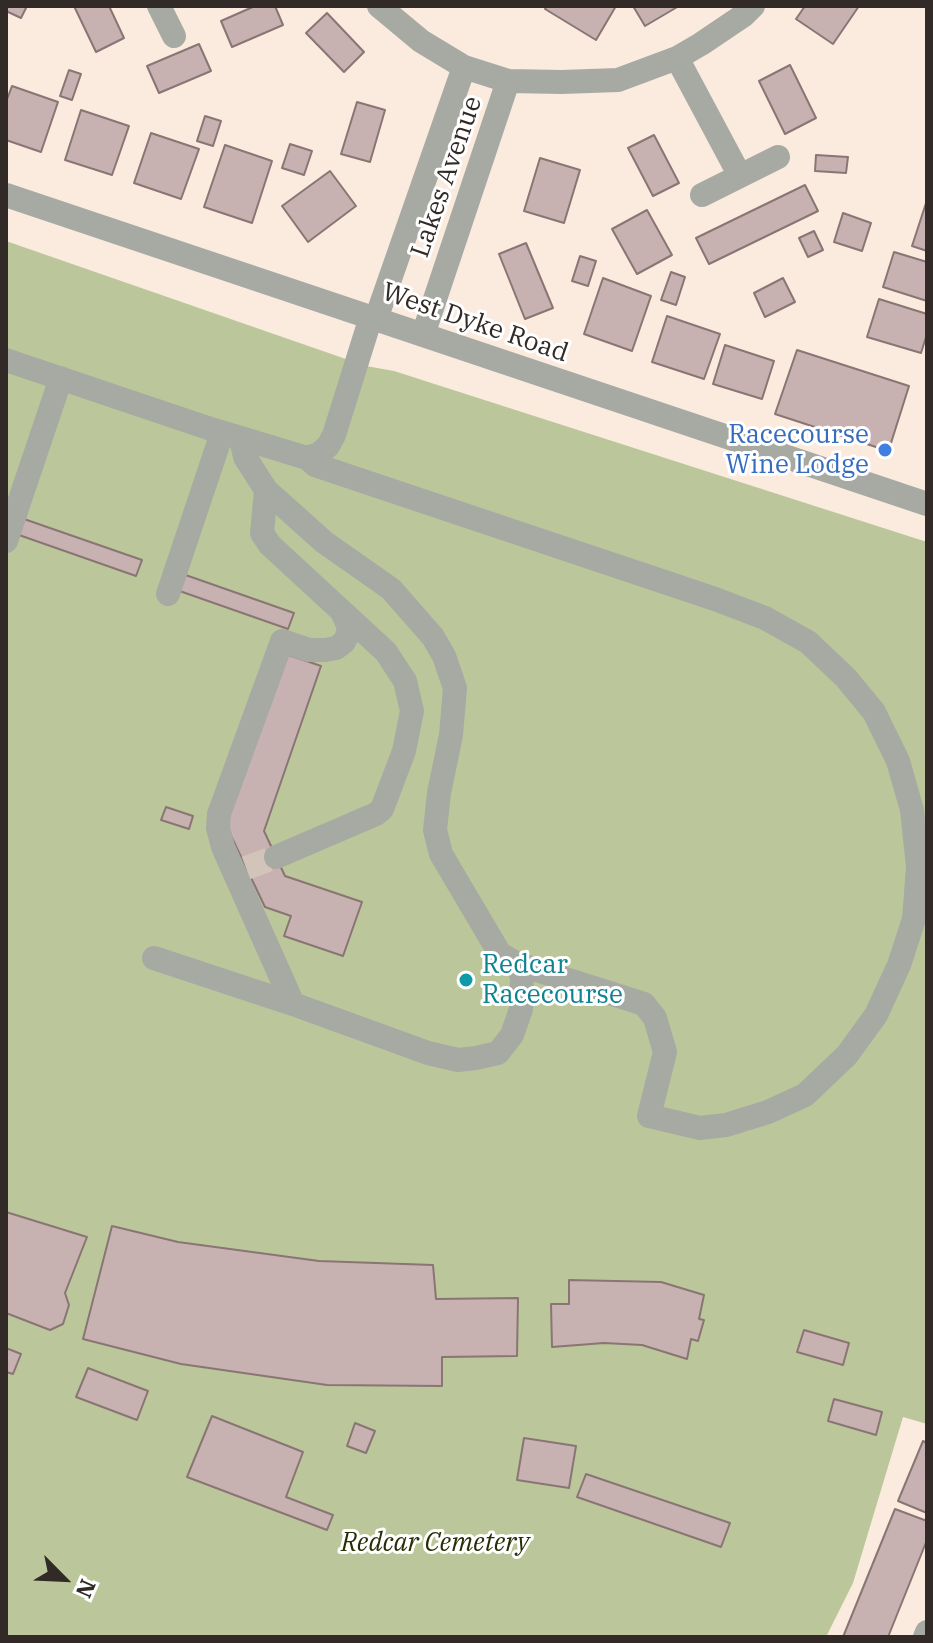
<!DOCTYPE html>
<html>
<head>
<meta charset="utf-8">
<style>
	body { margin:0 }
	#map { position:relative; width:933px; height:1643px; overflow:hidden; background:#fbeade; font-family:"IBM Plex Serif",serif }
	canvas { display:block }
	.frame { position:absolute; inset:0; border:8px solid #312a26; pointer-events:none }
	.north { position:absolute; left:24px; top:1539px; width:80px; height:80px; -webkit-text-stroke:6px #fff; paint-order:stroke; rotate:114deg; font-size:22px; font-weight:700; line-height:32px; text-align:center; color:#312a26 }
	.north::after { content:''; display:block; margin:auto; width:28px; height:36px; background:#312a26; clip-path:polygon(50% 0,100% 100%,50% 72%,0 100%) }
</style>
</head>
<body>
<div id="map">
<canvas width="933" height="1643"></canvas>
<div class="frame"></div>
<div class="north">N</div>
</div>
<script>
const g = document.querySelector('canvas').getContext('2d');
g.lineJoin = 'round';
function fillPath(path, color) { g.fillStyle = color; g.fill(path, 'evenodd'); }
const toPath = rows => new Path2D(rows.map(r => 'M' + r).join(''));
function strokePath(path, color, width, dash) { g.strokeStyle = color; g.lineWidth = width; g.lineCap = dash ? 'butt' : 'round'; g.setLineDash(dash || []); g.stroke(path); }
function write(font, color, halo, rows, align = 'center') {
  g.font = font + ' "IBM Plex Serif",serif'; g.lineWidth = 6; g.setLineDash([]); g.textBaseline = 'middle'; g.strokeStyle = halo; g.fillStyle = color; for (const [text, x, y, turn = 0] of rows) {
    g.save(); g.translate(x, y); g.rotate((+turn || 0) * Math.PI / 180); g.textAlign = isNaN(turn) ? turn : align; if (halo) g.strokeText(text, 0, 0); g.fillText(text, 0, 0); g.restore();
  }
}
fillPath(toPath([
	[6,241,366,366,394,371,927,542,927,1424,903,1417,853,1583,826,1637,6,1637]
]), '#bbc79b');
const building = toPath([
	[6,6,27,6,21,18,6,11,6,6],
	[74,6,109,6,124,38,96,52,74,6],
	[255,6,275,6,283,25,232,47,221,21,255,6],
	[547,6,616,6,596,40,545,9,547,6],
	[633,6,679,6,645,26,633,6],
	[805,6,859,6,833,44,796,19,805,6],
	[327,13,364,52,344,72,306,33,327,13],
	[199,44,211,71,159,93,147,66,199,44],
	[790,65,816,118,785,134,759,81,790,65],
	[69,70,81,74,72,100,60,96,69,70],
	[12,86,58,102,41,152,6,140,6,102,12,86],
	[357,102,385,110,370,162,341,154,357,102],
	[81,110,129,126,112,175,65,160,81,110],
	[205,116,221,121,213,146,197,141,205,116],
	[151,133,199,149,181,199,134,183,151,133],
	[654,135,679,183,653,196,628,148,654,135],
	[290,144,312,151,304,175,282,168,290,144],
	[225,145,272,161,252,223,204,207,225,145],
	[816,155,848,157,846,173,815,171,816,155],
	[540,158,580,170,564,223,524,211,540,158],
	[330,171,356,206,308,242,282,206,330,171],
	[805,185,818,211,709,264,696,238,805,185],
	[927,200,927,251,912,246,927,200],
	[647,210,672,255,637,274,612,229,647,210],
	[843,213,871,223,862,251,834,242,843,213],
	[814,231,823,250,808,257,799,238,814,231],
	[526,243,553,308,525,319,499,254,526,243],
	[894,252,927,262,927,301,883,287,894,252],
	[580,256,596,261,588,286,572,281,580,256],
	[671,272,685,277,676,305,661,300,671,272],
	[603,278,651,296,632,351,584,334,603,278],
	[783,278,795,302,765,317,754,293,783,278],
	[879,299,927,314,927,334,921,353,867,337,879,299],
	[667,316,720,334,704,379,652,362,667,316],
	[725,345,774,361,762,399,713,384,725,345],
	[797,350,909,386,891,443,879,448,775,414,797,350],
	[24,519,142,560,136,576,19,535,24,519],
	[177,572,294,613,288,629,171,588,177,572],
	[280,652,321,666,264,831,285,876,362,902,343,956,284,936,291,916,265,907,223,819,280,652],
	[166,807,193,816,189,829,161,820,166,807],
	[6,1212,87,1237,65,1293,69,1305,63,1324,50,1330,6,1313,6,1212],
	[112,1226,178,1242,319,1261,433,1265,436,1299,518,1298,517,1356,442,1357,442,1386,327,1385,181,1364,83,1339,112,1226],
	[569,1280,661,1282,704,1295,699,1319,704,1320,698,1341,691,1339,687,1359,642,1345,604,1343,552,1347,551,1304,569,1304,569,1280],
	[804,1330,849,1343,843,1365,797,1352,804,1330],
	[6,1348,21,1354,13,1374,6,1372,6,1348],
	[88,1368,148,1391,137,1420,76,1397,88,1368],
	[834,1399,882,1412,876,1435,828,1421,834,1399],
	[212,1416,303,1452,286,1497,333,1515,327,1530,187,1477,212,1416],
	[355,1423,375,1431,366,1453,347,1446,355,1423],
	[524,1438,576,1446,569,1488,517,1480,524,1438],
	[923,1441,927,1443,927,1513,898,1501,923,1441],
	[586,1474,730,1523,721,1547,577,1497,586,1474],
	[895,1509,927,1521,927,1540,888,1637,843,1637,895,1509]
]);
fillPath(building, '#c8b2b1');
strokePath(building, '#897574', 2);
strokePath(toPath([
	[246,868,276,857]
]), '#d3c4b9', 24, [24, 12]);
strokePath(toPath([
	[159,6,174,36],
	[379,6,421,41,464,67,508,81,562,82,618,80,677,58,701,44,744,15,753,6],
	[677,58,740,176],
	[6,195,927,504],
	[702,195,778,157],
	[376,319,464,67],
	[423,335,508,81],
	[6,360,211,429,307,458,319,454,328,446,334,435,371,317],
	[241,439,245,457,266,490,324,542,391,589,433,637,444,656,455,688,451,735,439,793,435,830,441,854,500,954,518,964,644,1004,655,1018,665,1052,649,1116,700,1128,726,1125,768,1112,805,1095,847,1055,876,1015,899,965,914,919,918,867,912,810,898,761,874,712,846,678,808,642,765,618,715,599,315,465,307,458],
	[266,490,262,533,270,545,386,652,405,681,412,711,404,751,382,809,376,814,276,857],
	[6,541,61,378],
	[168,594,222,433],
	[342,612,349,627,347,636,344,642,336,648,325,650,309,650,282,641,219,814,218,828,223,847,293,1004,428,1053,458,1060,476,1058,498,1053,512,1035,521,1009,522,978,518,964],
	[154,958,293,1004],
	[925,1637,927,1632]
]), '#a7aaa3', 24);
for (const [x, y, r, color] of [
	[885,450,8,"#3f7fe0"],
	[466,980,8,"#0f9aa8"]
]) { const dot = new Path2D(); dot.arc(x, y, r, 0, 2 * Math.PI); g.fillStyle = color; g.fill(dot); strokePath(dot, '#fff', 3); }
write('26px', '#312a26', '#fff', [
	["Lakes Avenue",447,177,-71],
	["West Dyke Road",475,323,19]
]);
write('26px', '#366cbe', '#fff', [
	["Racecourse",869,435],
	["Wine Lodge",869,465]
], 'right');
write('26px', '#0d838f', '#fff', [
	["Redcar",482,965],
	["Racecourse",482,995]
], 'left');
write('italic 26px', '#272e05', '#fff', [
	["Redcar Cemetery",435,1543]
]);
</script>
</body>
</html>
